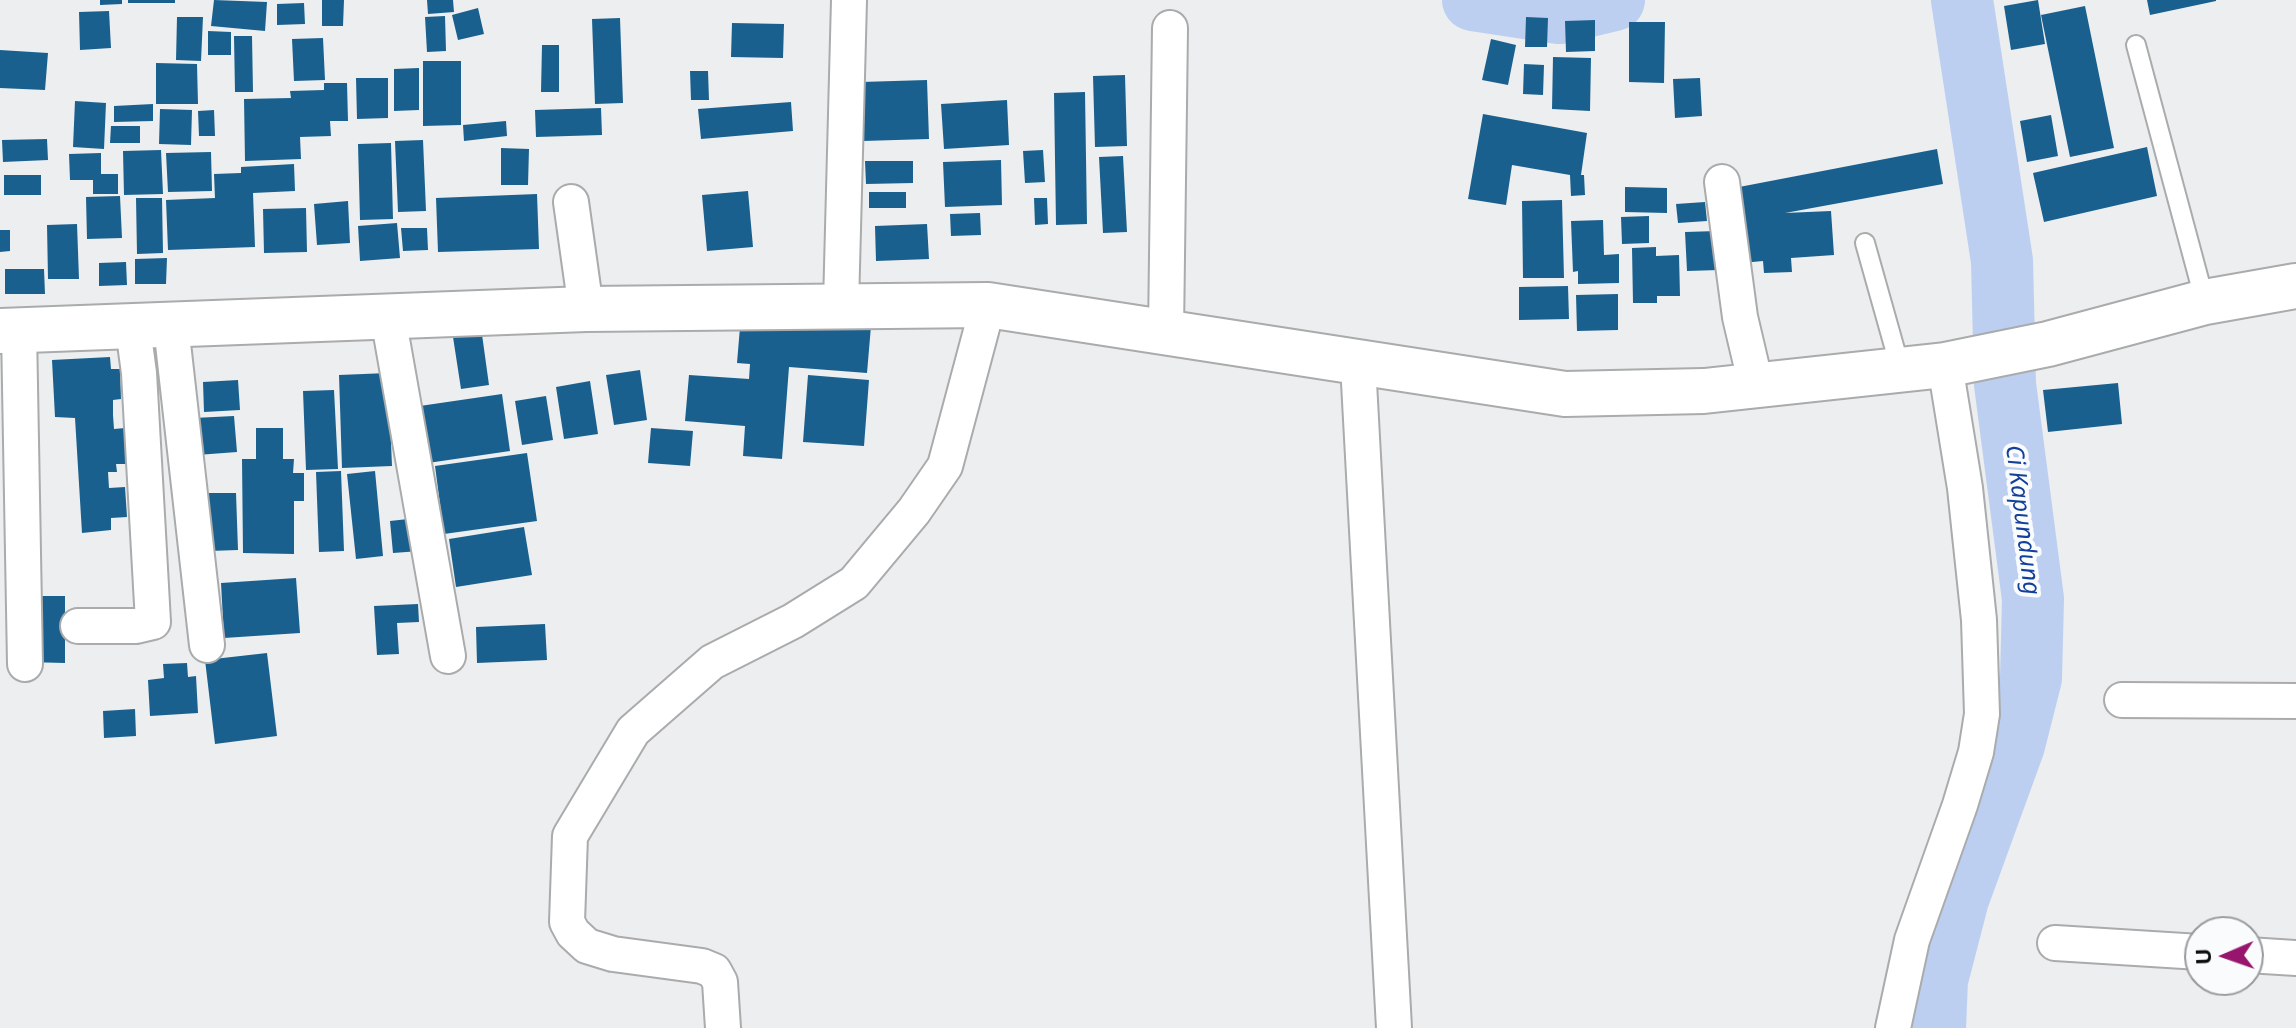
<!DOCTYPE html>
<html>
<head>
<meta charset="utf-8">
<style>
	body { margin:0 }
	#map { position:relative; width:2296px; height:1028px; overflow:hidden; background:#eceeef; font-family:"Noto Sans",sans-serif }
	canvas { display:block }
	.north { position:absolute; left:2184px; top:916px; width:80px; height:80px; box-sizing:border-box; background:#f9fbfd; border:2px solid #9a9b9d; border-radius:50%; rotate:268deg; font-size:22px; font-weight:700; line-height:32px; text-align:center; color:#0b0c0c }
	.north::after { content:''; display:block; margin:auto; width:28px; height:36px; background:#97156d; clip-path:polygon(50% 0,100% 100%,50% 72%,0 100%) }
</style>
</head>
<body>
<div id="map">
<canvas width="2296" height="1028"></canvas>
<div class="north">U</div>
</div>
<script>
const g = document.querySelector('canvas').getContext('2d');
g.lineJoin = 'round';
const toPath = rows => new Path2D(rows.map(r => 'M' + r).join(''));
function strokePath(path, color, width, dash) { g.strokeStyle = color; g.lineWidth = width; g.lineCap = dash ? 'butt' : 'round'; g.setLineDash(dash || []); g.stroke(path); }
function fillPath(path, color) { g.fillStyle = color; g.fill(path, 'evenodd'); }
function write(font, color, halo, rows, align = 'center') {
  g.font = font + ' "Noto Sans",sans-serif'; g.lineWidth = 8; g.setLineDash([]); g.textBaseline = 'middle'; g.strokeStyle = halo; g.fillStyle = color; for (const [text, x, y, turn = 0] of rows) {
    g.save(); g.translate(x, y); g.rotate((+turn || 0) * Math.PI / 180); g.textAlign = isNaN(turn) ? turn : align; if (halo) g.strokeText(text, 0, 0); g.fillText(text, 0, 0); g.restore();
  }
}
strokePath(toPath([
	[1473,0,1559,13,1614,0],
	[1935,1028,1937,980,1958,899,2014,745,2031,678,2033,599,2005,384,2002,261,1962,0]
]), '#bdcff0', 62);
fillPath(toPath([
	[100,0,122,0,122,4,100,5],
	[128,0,175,0,175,3,128,3],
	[214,0,267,2,265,31,211,26],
	[322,0,344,0,343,26,322,26],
	[427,0,453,0,454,12,428,14],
	[2038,0,2045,44,2011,50,2004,6],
	[2147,0,2216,0,2216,1,2150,15],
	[304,3,305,24,277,25,277,4],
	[2085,6,2114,148,2070,157,2041,15],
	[478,8,484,34,458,40,452,15],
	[109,11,111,48,80,50,79,12],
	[445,16,446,51,427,52,425,17],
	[177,17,203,17,201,61,176,60],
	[1526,17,1548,18,1547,47,1525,47],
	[620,18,623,103,595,104,592,19],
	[1595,20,1595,51,1566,52,1565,21],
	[1629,22,1665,22,1664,83,1629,82],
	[732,23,784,24,783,58,731,57],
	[208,31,231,32,231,55,208,55],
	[234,36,252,36,253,92,235,92],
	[323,38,325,80,294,81,292,39],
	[1491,39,1516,45,1508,85,1482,80],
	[542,45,559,45,559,92,541,92],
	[0,50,48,53,45,90,0,88],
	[1553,57,1591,58,1590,111,1552,109],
	[423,61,461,61,461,125,423,126],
	[156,63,197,64,198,104,156,104],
	[1524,64,1544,65,1543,95,1523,94],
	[419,68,419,110,394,111,394,69],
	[690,71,708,71,709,100,691,100],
	[1125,75,1127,146,1095,147,1093,76],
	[356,78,388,78,388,118,357,119],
	[1700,78,1702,116,1675,118,1673,79],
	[927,80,929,139,863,141,861,82],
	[324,83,347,83,348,121,330,121,331,136,300,137,301,159,245,161,244,99,291,98,290,91,324,90],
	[1085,92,1087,224,1056,225,1054,93],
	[1007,100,1009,145,944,149,941,104],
	[75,101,106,103,104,149,73,147],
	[791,102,793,131,701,139,698,109],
	[153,104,153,121,114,122,114,106],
	[601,108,602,135,536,137,535,110],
	[160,109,192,110,191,145,159,144],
	[214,110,215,136,199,136,198,111],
	[1483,114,1587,133,1581,175,1584,175,1585,195,1571,196,1570,175,1512,165,1506,205,1468,199],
	[2051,115,2058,156,2027,162,2020,121],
	[506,121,507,136,464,141,463,125],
	[111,126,140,126,140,143,110,143],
	[47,139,48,160,3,162,2,140],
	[423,140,426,211,398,212,395,141],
	[391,143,393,219,360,220,358,144],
	[2147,147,2157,196,2044,222,2033,173],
	[501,148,529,149,528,185,501,185],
	[1937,149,1943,184,1785,213,1831,211,1834,255,1791,258,1792,272,1764,273,1763,261,1742,263,1734,188],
	[161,150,163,194,124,195,123,151],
	[1043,150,1045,182,1025,183,1023,151],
	[211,152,212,191,168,192,166,153],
	[101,153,101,174,118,174,118,194,93,194,93,180,70,180,69,154],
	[1123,156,1127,232,1103,233,1099,157],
	[1001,160,1002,205,945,207,943,162],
	[865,161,913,161,913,183,866,184],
	[294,164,295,191,253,193,255,247,168,250,166,200,215,198,214,174,241,173,241,167],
	[4,175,41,175,41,195,4,195],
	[1625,187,1667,188,1667,213,1625,212],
	[748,191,753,247,707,251,702,195],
	[869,192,906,192,906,208,869,208],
	[537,194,539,249,438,252,436,198],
	[120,196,122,238,87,239,86,197],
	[136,198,162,198,163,253,137,254],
	[1034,198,1047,198,1048,224,1035,225],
	[1562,200,1564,278,1523,278,1522,201],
	[348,201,350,243,317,245,314,204],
	[1705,202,1707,221,1678,223,1676,204],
	[306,208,307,252,264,253,263,209],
	[980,213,981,235,951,236,950,214],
	[1649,216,1649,243,1622,244,1621,217],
	[1603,220,1604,255,1619,254,1619,283,1578,284,1578,271,1573,272,1571,221],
	[397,223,400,258,360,261,358,226],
	[77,224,79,279,48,279,47,225],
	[927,224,929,259,876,261,875,226],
	[401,228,427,228,428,250,403,251],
	[0,230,10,230,10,251,0,252],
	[1717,231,1719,270,1687,271,1685,232],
	[1656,247,1656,256,1679,255,1680,296,1657,296,1657,303,1633,303,1632,248],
	[167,258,166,284,135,284,135,259],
	[126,262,127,285,99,286,99,263],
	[5,269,44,269,45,294,5,294],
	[1568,286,1569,319,1519,320,1519,287],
	[1618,294,1618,330,1577,331,1576,295],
	[741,315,871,326,867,373,789,367,782,459,743,456,745,426,685,421,689,375,749,379,750,364,737,363],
	[480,320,489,385,461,389,451,324],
	[110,357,111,369,120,369,121,399,113,400,113,415,114,429,125,428,127,464,116,464,117,472,108,472,109,488,125,487,127,517,111,518,111,530,82,533,75,418,55,417,52,360],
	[640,370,647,420,614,425,606,375],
	[388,373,392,466,342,468,339,375],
	[808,375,869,380,864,446,803,442],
	[238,380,240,410,204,412,203,382],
	[590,381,598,434,564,439,556,387],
	[2118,383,2122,424,2048,432,2043,390],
	[334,390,338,469,306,470,303,391],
	[502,394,510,451,421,464,413,407],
	[546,396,553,440,522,445,515,401],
	[234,416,237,452,197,455,194,418],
	[256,428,283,428,283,459,294,459,293,473,304,473,304,501,294,501,294,554,243,553,242,459,256,459],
	[651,428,693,431,690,466,648,463],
	[527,453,537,521,444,534,435,466],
	[341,471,344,551,319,552,316,472],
	[375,471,383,556,356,559,347,474],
	[208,493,236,493,238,550,209,551],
	[417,518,420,551,393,553,390,521],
	[524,527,532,575,456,587,449,539],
	[296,578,300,633,224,638,221,583],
	[26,596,65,596,65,663,26,662],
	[418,604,419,622,397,623,399,654,377,655,374,606],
	[545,624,547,660,477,663,476,627],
	[267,653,277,736,215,744,205,660],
	[187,663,188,677,196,676,198,713,150,716,148,680,164,678,163,664],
	[135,709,136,736,104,738,103,711]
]), '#1a608e');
const lane = toPath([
	[2136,45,2205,302],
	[1865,243,1901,371]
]);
const street = toPath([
	[1722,182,1740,317,1756,385],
	[571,202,586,309],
	[841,305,849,0],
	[388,317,448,656],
	[171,326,207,645],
	[19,330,25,664],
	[1166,332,1170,28],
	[1358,364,1394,1028],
	[78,626,136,626,153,622,139,373,133,328],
	[2122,700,2296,701],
	[2055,943,2200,952],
	[2248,955,2296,958],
	[723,1028,720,982,714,971,702,966,613,954,587,946,573,933,567,922,570,836,633,731,712,662,793,621,854,583,914,511,945,466,988,305],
	[1893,1028,1912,940,1960,805,1976,752,1982,714,1979,620,1965,488,1945,365]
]);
const secondary = toPath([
	[0,331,586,309,988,305,1565,394,1704,391,1945,365,2048,344,2205,302,2296,286]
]);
strokePath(lane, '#a9abac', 22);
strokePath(street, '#a9abac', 38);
strokePath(secondary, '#a9abac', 48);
strokePath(lane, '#fff', 18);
strokePath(street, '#fff', 34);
strokePath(secondary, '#fff', 44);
write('italic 24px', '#123f99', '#f9fbfd', [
	["Ci Kapundung",2022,520,83]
]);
</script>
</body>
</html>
